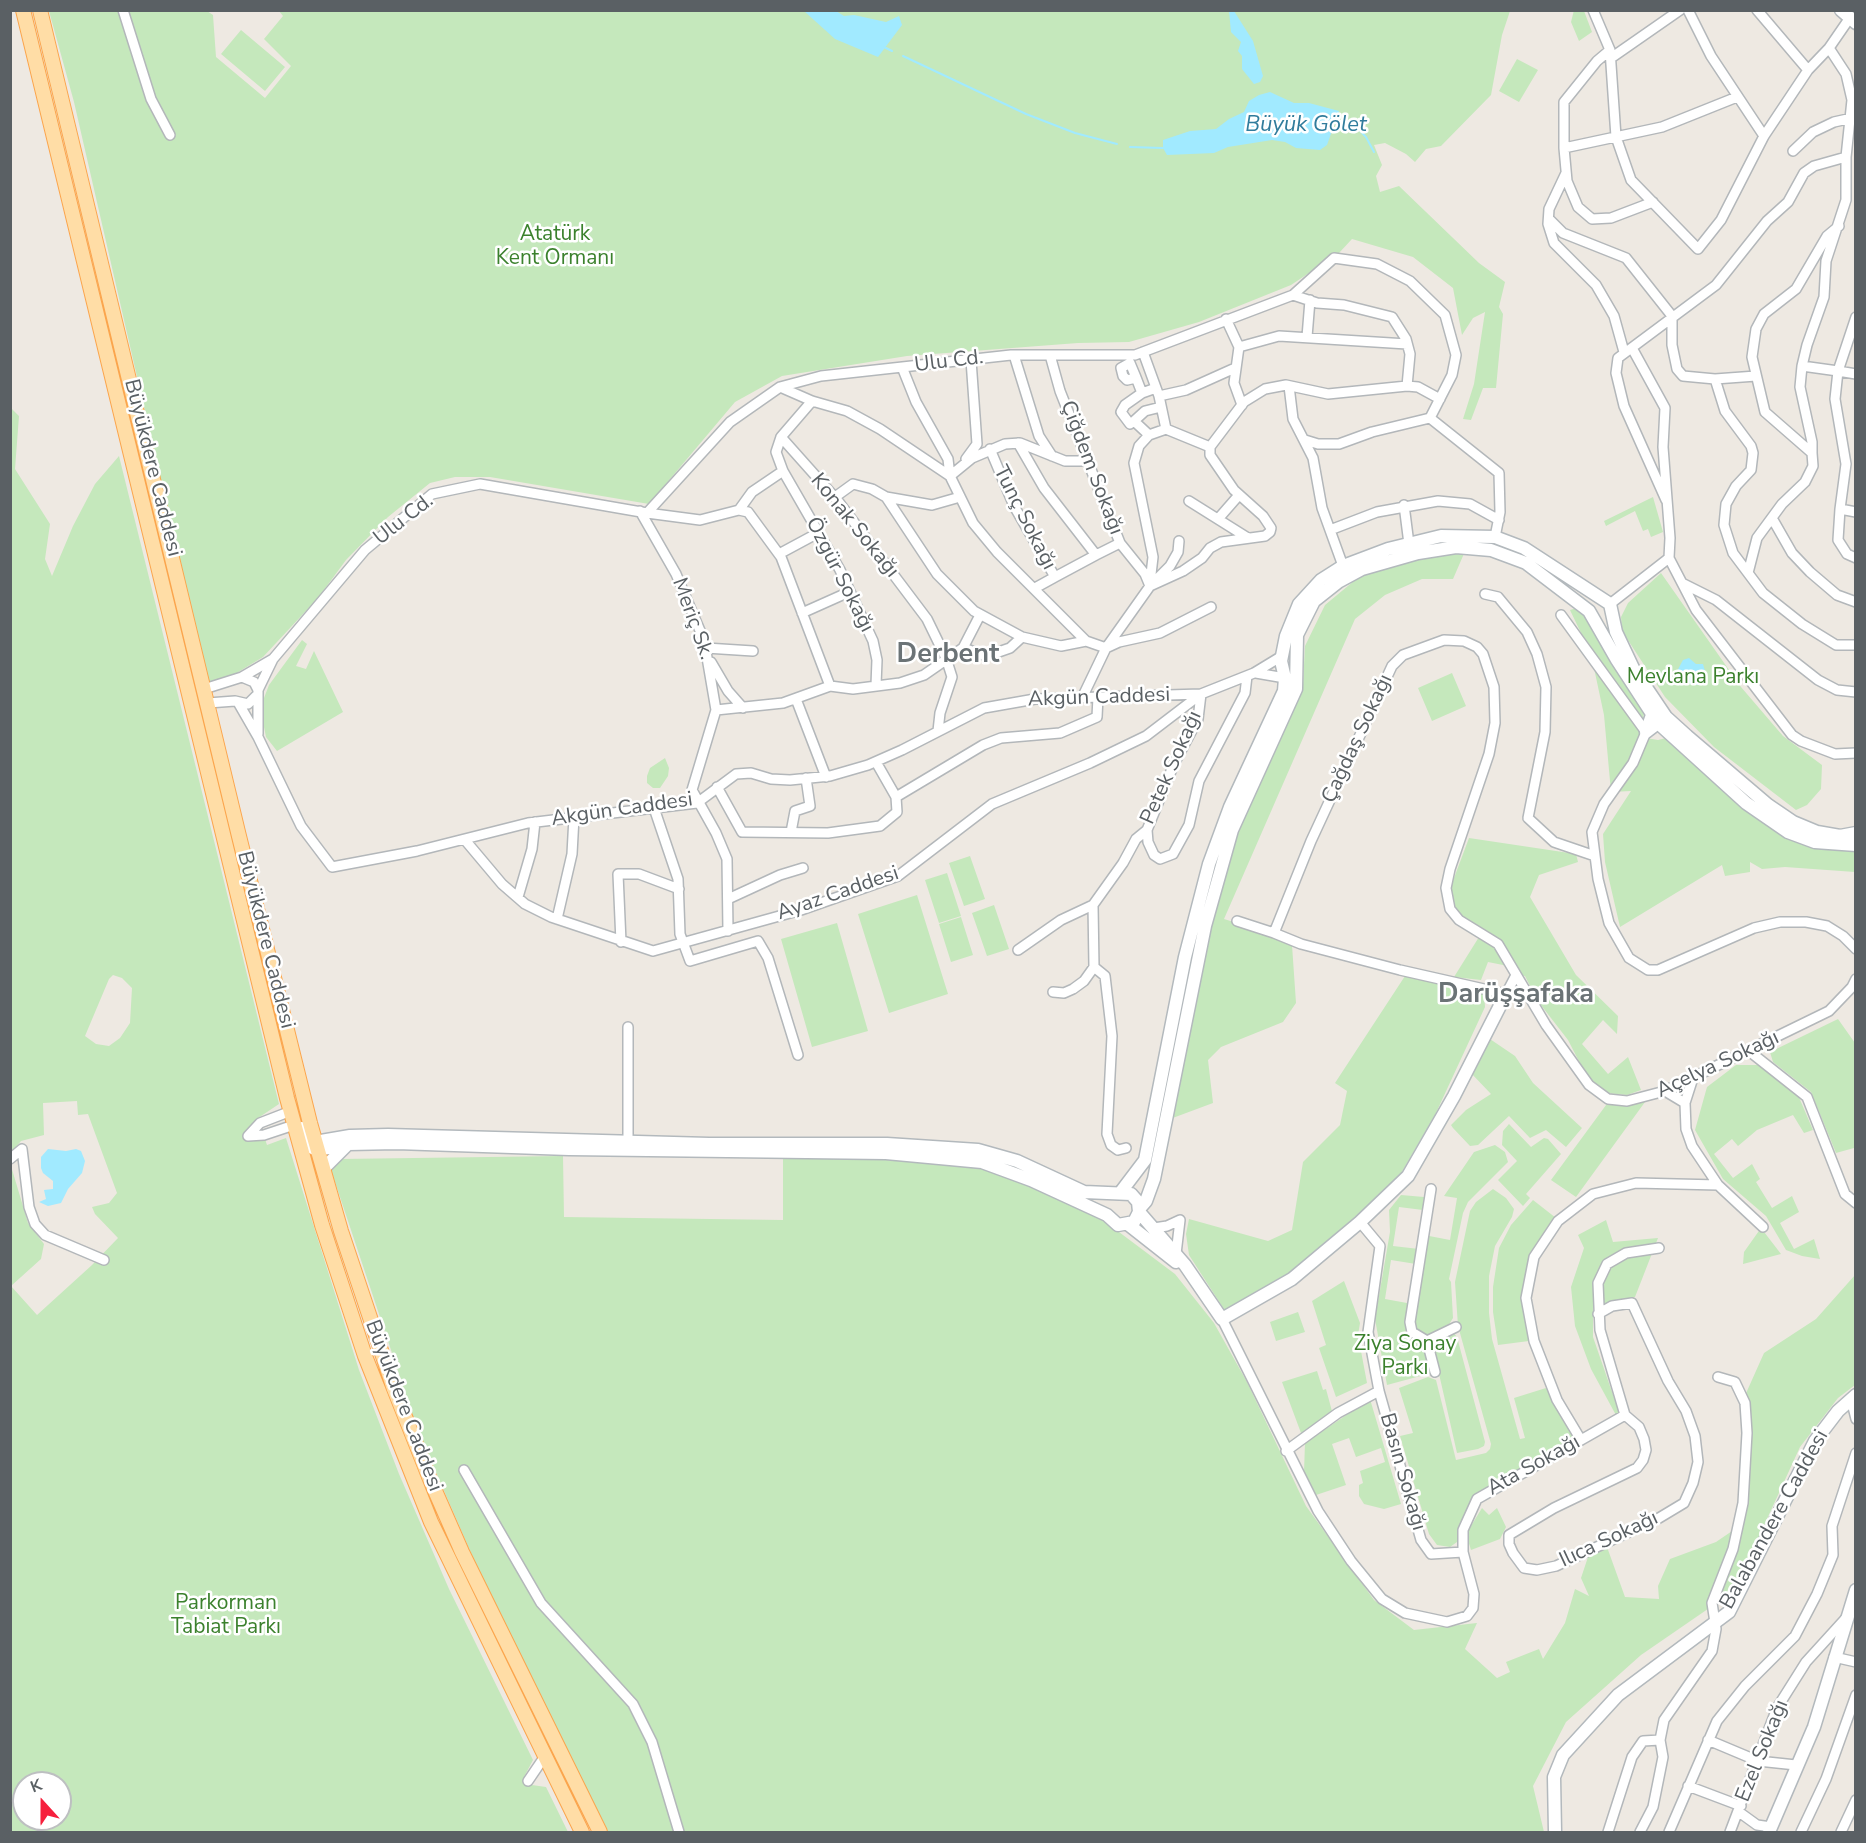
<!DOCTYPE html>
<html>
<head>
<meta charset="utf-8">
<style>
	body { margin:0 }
	#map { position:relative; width:1866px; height:1843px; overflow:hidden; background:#eee9e2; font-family:"Nunito Sans",sans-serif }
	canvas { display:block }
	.frame { position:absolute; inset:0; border:12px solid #5a6064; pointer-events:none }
	.north { position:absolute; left:12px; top:1771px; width:60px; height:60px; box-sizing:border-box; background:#fff; border:2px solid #bdbfc1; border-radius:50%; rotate:339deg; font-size:16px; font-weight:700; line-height:24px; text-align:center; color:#5a6064 }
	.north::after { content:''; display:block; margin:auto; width:21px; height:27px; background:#f6203d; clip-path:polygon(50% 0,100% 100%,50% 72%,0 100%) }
</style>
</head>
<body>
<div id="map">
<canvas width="1866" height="1843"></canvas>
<div class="frame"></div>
<div class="north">K</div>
</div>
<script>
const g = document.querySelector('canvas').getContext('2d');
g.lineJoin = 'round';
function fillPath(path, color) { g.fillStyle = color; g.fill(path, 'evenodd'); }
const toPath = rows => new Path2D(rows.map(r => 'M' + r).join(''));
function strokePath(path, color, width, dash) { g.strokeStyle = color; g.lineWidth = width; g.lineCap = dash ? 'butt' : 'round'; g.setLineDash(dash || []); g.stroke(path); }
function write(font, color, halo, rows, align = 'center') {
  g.font = font + ' "Nunito Sans",sans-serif'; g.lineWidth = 5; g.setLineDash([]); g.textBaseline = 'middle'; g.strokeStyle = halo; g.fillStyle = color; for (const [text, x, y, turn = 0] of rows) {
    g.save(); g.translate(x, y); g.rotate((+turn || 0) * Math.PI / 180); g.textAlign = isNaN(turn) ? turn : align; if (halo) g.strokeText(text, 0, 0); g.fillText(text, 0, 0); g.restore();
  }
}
fillPath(toPath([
	[1574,10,1584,11,1592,32,1579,41,1571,22],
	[49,11,207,11,213,15,216,57,265,98,291,66,264,39,283,16,279,11,1510,11,1502,35,1491,95,1441,146,1426,149,1415,162,1406,154,1385,143,1374,145,1382,165,1376,176,1380,192,1399,186,1479,263,1505,282,1499,307,1503,314,1496,388,1483,388,1471,420,1463,419,1474,384,1485,312,1473,318,1462,335,1453,288,1413,257,1352,239,1339,253,1291,285,1199,322,1129,342,1078,343,907,356,782,376,735,402,649,504,490,477,455,477,430,483,388,517,346,560,318,598,263,657,230,677,208,686,74,102],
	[241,30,285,67,265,91,221,54],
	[1517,59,1538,70,1519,102,1499,91],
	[10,407,19,416,15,469,50,524,45,559,52,576,73,526,95,484,119,456,279,1104,258,1118,267,1145,286,1138,359,1370,399,1474,449,1589,533,1760,524,1777,532,1785,546,1787,568,1832,11,1832,11,1166,28,1223,44,1244,41,1259,11,1286,37,1315,92,1265,118,1238,95,1214,92,1207,109,1203,117,1193,88,1114,78,1115,77,1101,43,1103,44,1135,21,1141,11,1153],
	[113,975,122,978,132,988,130,1023,120,1038,109,1046,96,1044,85,1036,109,979],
	[24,1783,60,1783,60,1819,24,1819],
	[1653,497,1663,532,1651,537,1648,529,1643,531,1635,511,1606,526,1604,521],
	[1466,549,1453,579,1422,579,1385,595,1355,619,1224,919,1272,934,1292,945,1296,1003,1283,1022,1221,1047,1208,1060,1213,1103,1170,1119,1212,915,1236,834,1264,764,1303,685,1305,646,1325,605,1366,571,1420,555],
	[1661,573,1741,687,1783,736,1822,765,1821,789,1807,805,1796,810,1714,747,1665,697,1622,631,1621,617,1628,603],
	[1580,607,1645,707,1640,737,1658,740,1670,737,1726,793,1816,846,1855,850,1855,872,1785,867,1762,869,1750,862,1750,872,1725,876,1722,865,1620,927,1605,862,1603,834,1631,791,1611,792,1604,715,1591,654,1570,610],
	[302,640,307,644,296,666,306,669,314,651,343,712,277,751,266,737,262,717,264,698,269,685],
	[1452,673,1466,706,1432,721,1418,688],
	[665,758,669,768,668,776,660,788,653,788,647,783,647,776,650,768],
	[1469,838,1576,854,1578,862,1539,875,1530,897,1576,975,1618,1016,1617,1034,1603,1020,1582,1044,1608,1074,1628,1057,1641,1090,1627,1095,1606,1093,1586,1075,1568,1040,1537,1000,1525,976,1518,975,1503,965,1488,962,1481,980,1454,977,1479,937,1455,907,1451,886],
	[970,856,985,899,964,906,949,863],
	[947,873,961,916,939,923,925,880],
	[917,895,948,994,889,1013,858,914],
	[994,905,1009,949,987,956,972,913],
	[961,917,973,955,951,962,939,924],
	[837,923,868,1031,812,1047,781,939],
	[1405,976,1484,994,1485,1007,1435,1115,1400,1175,1357,1219,1295,1272,1227,1314,1189,1255,1186,1234,1189,1219,1268,1241,1292,1230,1303,1162,1340,1125,1347,1091,1335,1083],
	[1838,1019,1855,1043,1856,1134,1854,1148,1836,1153,1811,1092,1773,1062,1770,1052],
	[1487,1037,1515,1056,1533,1083,1582,1128,1566,1147,1546,1130,1530,1138,1509,1116,1478,1145,1470,1146,1453,1128,1451,1125,1466,1110,1491,1094,1470,1072],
	[1736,1065,1760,1065,1798,1095,1813,1130,1804,1133,1793,1115,1757,1130,1738,1146,1732,1139,1714,1154,1733,1178,1752,1164,1760,1179,1756,1182,1772,1208,1792,1196,1799,1212,1780,1223,1794,1249,1814,1239,1820,1259,1802,1256,1786,1250,1766,1216,1723,1179,1695,1130,1707,1087],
	[1609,1101,1645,1102,1576,1197,1551,1180],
	[1509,1124,1531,1147,1544,1138,1548,1139,1561,1154,1526,1194,1530,1198,1523,1206,1498,1180,1517,1161,1502,1145,1503,1131],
	[1495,1145,1505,1152,1508,1162,1468,1202,1463,1213,1449,1279,1451,1282,1453,1318,1448,1326,1426,1335,1416,1330,1412,1321,1424,1235,1450,1240,1457,1198,1444,1196,1474,1152],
	[856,1153,982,1162,1095,1214,1175,1274,1214,1323,1247,1382,1306,1506,1374,1600,1414,1630,1477,1623,1465,1649,1497,1678,1510,1672,1506,1662,1539,1649,1543,1659,1565,1623,1575,1589,1589,1596,1581,1578,1588,1557,1607,1547,1625,1597,1659,1599,1658,1586,1670,1559,1716,1542,1735,1529,1742,1503,1743,1400,1764,1353,1816,1319,1855,1275,1855,1385,1838,1398,1800,1447,1734,1591,1641,1655,1566,1722,1533,1786,1544,1832,607,1832,491,1599,418,1431,331,1170,339,1159,563,1156,564,1217,783,1220,783,1156],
	[1493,1189,1506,1198,1514,1209,1512,1217,1495,1246,1489,1276,1489,1313,1492,1339,1520,1439,1525,1438,1514,1398,1546,1388,1576,1438,1473,1498,1457,1542,1450,1547,1437,1545,1429,1534,1400,1436,1413,1433,1399,1388,1428,1377,1436,1380,1456,1460,1486,1453,1490,1449,1491,1444,1458,1326,1455,1282,1470,1211,1476,1202],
	[1401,1195,1424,1197,1423,1210,1399,1207,1393,1246,1419,1249,1416,1264,1391,1260,1385,1299,1407,1303,1407,1317,1425,1344,1430,1368,1424,1375,1387,1385,1375,1319,1390,1232,1389,1210],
	[1533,1200,1556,1218,1532,1255,1523,1287,1529,1341,1498,1345,1493,1312,1493,1287,1499,1248,1511,1225],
	[1606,1220,1613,1242,1658,1238,1635,1297,1593,1306,1593,1337,1620,1415,1617,1417,1591,1369,1575,1326,1571,1287,1584,1248,1578,1235],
	[1761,1228,1781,1254,1743,1264,1744,1252],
	[1344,1281,1360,1323,1358,1335,1367,1383,1336,1397,1319,1348,1326,1345,1312,1301],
	[1298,1312,1305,1332,1276,1341,1270,1322],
	[1452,1331,1457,1337,1485,1442,1484,1446,1478,1449,1457,1453,1432,1343],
	[1317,1371,1323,1390,1326,1389,1333,1415,1301,1433,1282,1382],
	[1370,1399,1401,1504,1384,1509,1364,1504,1359,1496,1359,1485,1363,1483,1360,1471,1385,1462,1381,1448,1356,1457,1349,1438,1332,1444,1346,1485,1316,1495,1304,1472,1305,1443],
	[1482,1508,1489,1515,1497,1508,1506,1527,1500,1539,1471,1550,1466,1534]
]), '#c5e8bc');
fillPath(toPath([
	[804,11,836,11,844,16,854,15,886,22,899,16,902,25,878,57,835,39],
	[1229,11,1234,11,1253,41,1263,76,1260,82,1254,84,1242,69,1242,56,1238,51,1241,42,1231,32],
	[1270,92,1294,103,1309,103,1339,111,1327,145,1320,150,1296,148,1285,142,1272,140,1228,147,1214,153,1167,155,1163,148,1163,140,1190,131,1216,129,1229,119,1244,112,1249,101,1259,95],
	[1689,658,1696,664,1703,664,1705,671,1698,685,1692,685,1676,673,1683,660],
	[48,1149,66,1151,76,1149,81,1151,85,1161,82,1173,68,1189,61,1203,48,1206,39,1202,46,1199,44,1190,53,1189,53,1181,43,1173,41,1168,41,1157]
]), '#a1eaff');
strokePath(toPath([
	[884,47,892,51],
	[903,56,1026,114,1075,133,1117,144],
	[1334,122,1344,121,1355,125,1366,137,1374,152],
	[1130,147,1163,148]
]), '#a1eaff', 2);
const street = toPath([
	[123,10,151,99,170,135],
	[1593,10,1610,50,1616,137,1631,180,1698,249,1721,220,1764,136,1808,70],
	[1688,10,1711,56,1764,136],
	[1829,48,1849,19],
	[1611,58,1680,10],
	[1564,148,1564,102,1597,61,1610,50],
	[1793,151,1813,132,1834,122,1852,118],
	[1846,157,1846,200,1826,261,1824,297,1807,345,1802,366,1838,371,1835,399,1846,464,1840,509,1856,512],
	[1566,173,1549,209,1548,224,1554,243,1596,285,1614,316,1624,352],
	[1653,202,1611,218,1592,219,1578,207,1567,181,1564,148,1662,127,1737,97],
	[1549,219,1563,233,1626,258,1672,316,1672,345,1677,369,1683,376,1715,379,1725,411,1751,446,1753,453,1751,470,1736,486,1726,504,1724,525,1733,553,1748,573],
	[1293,295,1317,303,1344,305,1392,317,1406,339,1410,354,1407,386],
	[1856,317,1838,371,1856,374],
	[1226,319,1239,347,1279,336,1407,344],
	[1307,337,1310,300],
	[1239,347,1234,383,1242,405],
	[1632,348,1665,408,1663,447,1670,538,1669,558,1696,610,1792,735,1801,741,1835,754,1856,753],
	[1143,352,1159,396,1186,390,1235,368],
	[1014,355,1039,436,1052,456],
	[1050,355,1060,391,1120,543,1145,574,1150,586,1106,648,1082,698],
	[1802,366,1800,387,1812,442,1812,453,1765,412,1752,357,1756,329,1764,314,1796,289,1827,236,1839,226],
	[902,367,916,402,948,459,950,476],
	[1136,378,1127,380,1123,376,1121,368,1130,363,1135,375,1142,393],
	[1715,379,1756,376],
	[1289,386,1293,419,1313,458,1322,508,1343,566],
	[780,387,812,401,847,411,880,429,950,476,973,523,997,552,1086,641,1106,648,1119,642,1160,633,1211,607],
	[1159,396,1166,429,1210,447],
	[812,401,781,437,838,501,927,619,946,658,952,677,940,713,938,731],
	[1134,421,1130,424,1121,412,1125,405,1142,393,1156,388],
	[1149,435,1134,421,1145,411,1161,407],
	[781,437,776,452,783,471,840,570,873,641,877,660,876,685],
	[1305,440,1318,444,1339,444,1372,432,1430,418],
	[1018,443,1044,488,1096,555,1120,543],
	[990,449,1014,506,1055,577,1096,555],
	[1812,453,1813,466,1805,482,1782,504,1757,538,1748,573,1763,593,1802,624,1836,645,1856,645],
	[966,459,977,444,971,360],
	[950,476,972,458,1005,444,1020,443,1065,461,1087,461],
	[835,497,853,484,872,489,886,497,932,505,960,497],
	[886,497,937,574,974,611,1022,637,1061,646,1086,641],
	[1666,500,1624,406,1616,373,1618,358,1716,285,1767,221,1788,202,1804,173,1814,166,1846,157,1852,100,1846,74,1829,48,1808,70,1757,10],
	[1189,501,1248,538],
	[1404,505,1409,544],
	[1840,509,1838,540,1847,554,1856,558],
	[739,510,752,492,783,471],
	[640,511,676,574,704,640,716,710,692,790,716,833,727,859,728,931],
	[647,513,700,520,739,510,748,512,781,557,830,686,853,689,900,683,924,675,963,648,980,615],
	[1772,518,1792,553,1810,572,1837,595,1856,602],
	[1218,519,1239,495],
	[1330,530,1377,512,1438,501,1470,504,1499,520],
	[779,554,818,533],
	[1154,582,1170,566,1178,552,1179,541],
	[1150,583,1153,557,1134,463,1139,446,1149,435,1166,429],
	[1682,583,1716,600,1818,680,1837,690,1856,692],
	[1150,586,1183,571,1202,558,1210,548,1221,542,1265,536,1270,532,1271,528,1263,516,1234,490,1210,455,1210,447,1244,402,1265,389,1286,385,1328,394,1407,386,1418,387,1440,399],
	[1035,588,1055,577],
	[1485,594,1498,597,1527,632,1537,654,1546,687,1545,732,1528,818,1554,842,1595,856],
	[1610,604,1669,558],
	[802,613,849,592],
	[1561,615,1646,732,1633,763,1604,804,1592,832,1598,879,1609,923,1629,958,1648,970,1658,970,1754,928,1780,922,1806,922,1827,926,1843,936,1856,949],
	[706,648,753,651],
	[963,648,987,656,1010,648,1022,637],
	[711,662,728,691,743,708],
	[1256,673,1285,678],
	[242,677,273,659],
	[204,689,242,677,254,682,258,690,258,734],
	[258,690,273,659,365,550,432,494,480,484,647,513,730,422,780,387,821,376,1011,355,1135,355,1293,295,1334,258,1377,264,1410,281,1445,315,1456,355,1452,375,1430,418,1499,473,1500,512,1495,537],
	[796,699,826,777],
	[208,703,235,701,248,704,257,695],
	[239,704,258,737,301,826,332,867,417,851,528,823,697,803,736,774,751,773,771,779,790,780,830,776,868,765,902,750,984,708,1035,699,1201,694,1254,673,1282,656],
	[716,710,783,703,830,686],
	[717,787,742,832,828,833,880,826,897,812,896,797,876,762],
	[896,797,983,745,1001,738,1060,733,1097,717,1098,697],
	[654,808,678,879,680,934,690,961,758,941,768,958,798,1055],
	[1147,830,1148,842,1154,855,1160,859,1173,854,1189,825,1199,781,1245,693,1247,676],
	[791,832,795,811,810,806,806,778],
	[465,840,502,884,525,904,551,917,653,951,801,910,898,876,992,804,1090,763,1146,736,1201,694],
	[518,897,532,849,535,822],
	[728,899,780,875,803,868],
	[557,919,572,854,574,817],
	[1237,921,1274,933],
	[621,942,618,874,639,874,679,889],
	[1018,950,1061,920,1093,905],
	[1516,975,1506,994,1400,970,1301,944,1274,933,1311,841,1392,666,1403,655,1444,640,1464,641,1477,647,1483,654,1494,687,1495,723,1489,754,1450,869,1446,888,1450,909,1459,920,1498,944,1546,1025,1589,1085,1608,1099,1627,1101,1665,1091,1829,1011,1852,987,1856,979],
	[1053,992,1064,993,1073,989,1084,981,1094,967],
	[1749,1051,1807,1097,1845,1194,1856,1203],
	[1665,1091,1685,1103,1686,1129,1692,1146,1718,1185,1763,1227],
	[1685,1103,1693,1078],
	[291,1111,260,1123,248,1136,264,1135,294,1125],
	[628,1141,628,1027],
	[1126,1148,1118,1150,1111,1145,1107,1134,1112,1036,1105,976,1094,967,1093,905,1123,863,1136,839,1147,830,1174,764,1198,719,1201,694],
	[10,1159,22,1149,29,1207,35,1224,45,1235,104,1260],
	[1431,1189,1410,1322,1412,1332,1427,1341,1456,1327],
	[1360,1222,1380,1246,1368,1332,1379,1391,1421,1540,1431,1554,1463,1552],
	[1154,1228,1167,1226,1180,1220,1176,1254],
	[1598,1314,1612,1306,1632,1303,1668,1381,1686,1411,1695,1436,1698,1462,1693,1483,1684,1503,1659,1518,1556,1566,1537,1570,1524,1568,1513,1553,1509,1544,1509,1535,1554,1508,1637,1468,1643,1460,1646,1450,1644,1439,1639,1427,1625,1415],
	[1222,1319,1318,1511,1351,1561,1382,1599,1405,1613,1447,1622,1467,1616,1473,1608,1474,1594,1463,1552,1463,1530,1477,1499,1625,1415],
	[1427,1341,1435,1372],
	[1851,1399,1856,1419],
	[1625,1415,1600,1330,1598,1283,1607,1264,1626,1253,1659,1248],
	[1581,1440,1557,1400,1534,1341,1526,1298,1534,1257,1558,1221,1593,1194,1636,1183,1718,1185],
	[1286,1451,1338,1413,1379,1391],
	[464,1470,541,1603,633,1704,652,1742,679,1832],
	[1834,1657,1856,1662],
	[1708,1740,1758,1761,1796,1765],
	[528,1781,545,1756],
	[1688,1786,1741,1806],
	[1739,1812,1757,1825,1771,1827],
	[1608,1832,1632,1757,1643,1741,1660,1740],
	[1640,1832,1653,1807,1663,1757,1660,1740,1664,1720,1712,1651,1716,1629,1712,1603,1733,1549,1743,1503,1747,1433,1745,1403,1735,1382,1718,1377],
	[1669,1832,1717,1721,1745,1686,1795,1636,1817,1594,1833,1555,1832,1526,1856,1453],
	[1730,1832,1777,1708,1806,1662,1846,1618],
	[1801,1832,1826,1779,1856,1695],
	[1841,1832,1856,1800]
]);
const secondary = toPath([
	[1841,10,1856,23],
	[1656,711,1652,715,1646,732,1663,719],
	[302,1128,308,1146,317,1150,348,1144,397,1143,569,1149,886,1153,982,1162,1031,1180,1107,1215,1118,1225,1134,1222,1139,1212,1138,1202,1131,1194,1084,1192,1017,1161,978,1150,887,1144,709,1144,388,1135,350,1136,315,1142,308,1146],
	[323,1169,347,1145],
	[1120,1193,1145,1160,1185,957,1209,864,1230,807,1284,691,1285,678,1281,661,1286,636,1299,604,1321,580,1343,566,1388,549,1441,536,1495,537,1524,548,1610,604,1616,632,1633,668,1666,717,1687,736,1768,805,1793,822,1817,832,1840,836,1856,833],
	[1139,1209,1146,1201,1154,1179,1205,926,1232,830,1296,689,1297,635,1314,601,1338,582,1362,569,1418,553,1456,547,1491,550,1526,563,1589,611,1617,660,1658,723,1746,803,1788,832,1815,842,1856,845],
	[1139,1212,1185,1265,1222,1319,1292,1279,1360,1222,1408,1176,1454,1096,1506,994],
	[1129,1225,1176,1262],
	[1555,1832,1554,1777,1563,1755,1618,1695,1729,1612,1815,1441,1838,1411,1856,1395],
	[1769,1832,1814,1727,1856,1590]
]);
const primary = toPath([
	[23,10,287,1098,322,1225,365,1356,431,1522,582,1832],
	[40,10,238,832,310,1123,341,1231,394,1389,429,1477,462,1552,600,1832]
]);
strokePath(street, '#b3b7ba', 12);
strokePath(secondary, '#b3b9bd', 15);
strokePath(primary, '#fba54d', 16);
strokePath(street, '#fff', 9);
strokePath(secondary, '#fff', 12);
strokePath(primary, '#ffdda6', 14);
write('21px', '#3b812d', '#fff', [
	["Atatürk",555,235],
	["Kent Ormanı",555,259],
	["Mevlana Parkı",1693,678],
	["Ziya Sonay",1405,1345],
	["Parkı",1405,1369],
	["Parkorman",226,1604],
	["Tabiat Parkı",226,1628]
]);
write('21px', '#5a6064', '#fff', [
	["Ulu Cd.",949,362,-7],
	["Büyükdere Caddesi",152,468,76],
	["Çiğdem Sokağı",1091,468,69],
	["Tunç Sokağı",1024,518,63],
	["Ulu Cd.",404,520,-38],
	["Konak Sokağı",854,526,51],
	["Özgür Sokağı",839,575,63],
	["Meriç Sk.",692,619,70],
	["Akgün Caddesi",1099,698,-2],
	["Çağdaş Sokağı",1358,739,-65],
	["Petek Sokağı",1172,768,-66],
	["Akgün Caddesi",622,810,-8],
	["Ayaz Caddesi",838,894,-19],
	["Büyükdere Caddesi",265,940,76],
	["Açelya Sokağı",1718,1065,-25],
	["Büyükdere Caddesi",403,1406,69],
	["Ata Sokağı",1534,1466,-29],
	["Basın Sokağı",1402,1472,74],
	["Balabandere Caddesi",1775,1520,-61],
	["Ilıca Sokağı",1609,1540,-25],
	["Ezel Sokağı",1763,1751,-68]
]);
write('italic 22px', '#307c9c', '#fff', [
	["Büyük Gölet",1306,126]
]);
write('bold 27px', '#6b7376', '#fff', [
	["Derbent",948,655],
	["Darüşşafaka",1516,995]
]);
</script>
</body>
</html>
